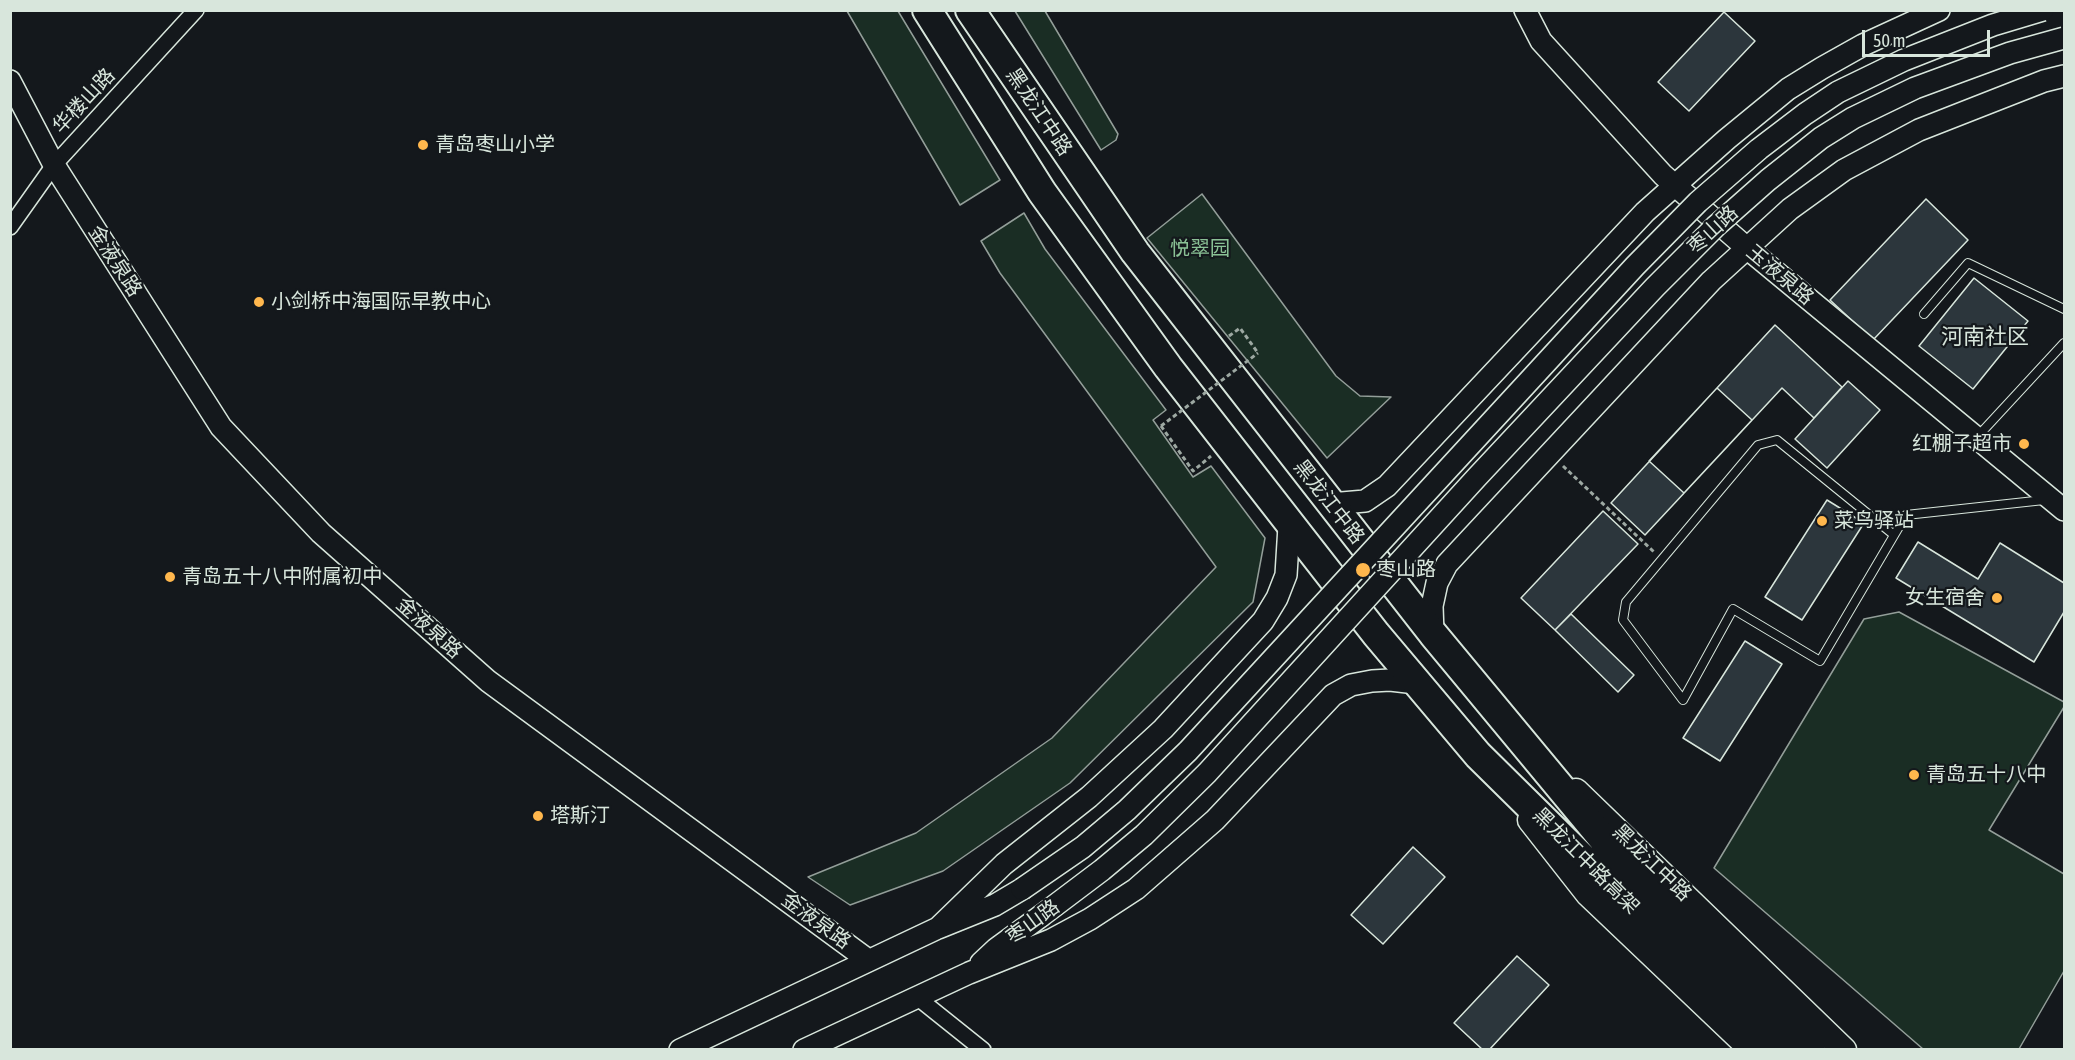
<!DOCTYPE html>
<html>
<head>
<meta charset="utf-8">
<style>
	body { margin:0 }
	#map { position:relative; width:2075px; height:1060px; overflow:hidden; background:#14181c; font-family:"Asap Condensed",sans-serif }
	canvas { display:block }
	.frame { position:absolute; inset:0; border:12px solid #d8e6dc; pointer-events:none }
	.scale { position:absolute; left:1862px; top:30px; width:128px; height:27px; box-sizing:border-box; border:3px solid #d8e6dc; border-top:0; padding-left:8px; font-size:18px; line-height:21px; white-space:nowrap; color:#d8e6dc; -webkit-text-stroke:4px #14181c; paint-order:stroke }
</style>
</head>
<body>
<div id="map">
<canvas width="2075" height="1060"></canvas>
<div class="frame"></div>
<div class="scale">50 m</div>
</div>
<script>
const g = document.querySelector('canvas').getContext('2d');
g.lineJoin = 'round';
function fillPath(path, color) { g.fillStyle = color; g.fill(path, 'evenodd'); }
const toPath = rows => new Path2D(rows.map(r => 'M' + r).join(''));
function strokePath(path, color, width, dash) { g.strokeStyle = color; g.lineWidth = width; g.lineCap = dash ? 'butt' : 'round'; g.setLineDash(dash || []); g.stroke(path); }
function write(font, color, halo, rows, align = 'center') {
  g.font = font + ' "Asap Condensed","Noto Sans SC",sans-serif'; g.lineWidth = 4.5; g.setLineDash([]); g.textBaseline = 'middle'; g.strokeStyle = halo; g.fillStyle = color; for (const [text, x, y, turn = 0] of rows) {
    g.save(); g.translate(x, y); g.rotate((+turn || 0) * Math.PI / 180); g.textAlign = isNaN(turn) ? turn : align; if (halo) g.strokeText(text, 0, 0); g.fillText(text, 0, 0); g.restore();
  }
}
const green = toPath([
	[847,11,898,11,1000,180,960,205,847,11],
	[1015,11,1045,11,1118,134,1116,140,1101,150,1015,11],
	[1202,194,1336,376,1360,396,1391,397,1327,458,1147,238,1202,194],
	[1024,213,1045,249,1166,410,1153,420,1193,477,1211,466,1265,538,1253,602,1070,783,943,871,850,905,808,877,916,833,1052,738,1216,567,1000,273,981,241,1024,213],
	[1899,612,2064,702,2064,707,1989,830,2064,874,2064,971,2019,1049,1923,1049,1714,868,1864,619,1899,612]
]);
fillPath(green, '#1a2d24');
strokePath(green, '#939e99', 1.5);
const building = toPath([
	[1724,12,1755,41,1689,111,1658,82,1724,12],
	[1926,199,1968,240,1873,340,1830,300,1926,199],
	[1974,278,2028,321,1973,389,1919,346,1974,278],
	[1775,325,1842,387,1814,418,1782,388,1645,535,1611,503,1775,325],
	[1848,381,1880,410,1827,468,1795,439,1848,381],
	[1717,388,1752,420,1684,493,1649,461,1717,388],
	[1827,500,1864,523,1802,620,1765,597,1827,500],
	[1603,511,1638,544,1555,630,1521,598,1603,511],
	[1918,542,1978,579,2000,543,2064,583,2064,612,2034,662,1896,578,1918,542],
	[1571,614,1634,675,1618,692,1555,630,1571,614],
	[1745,641,1782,664,1720,761,1683,738,1745,641],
	[1413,847,1445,877,1383,944,1351,915,1413,847],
	[1517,956,1549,985,1489,1050,1483,1050,1454,1023,1517,956]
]);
fillPath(building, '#2c363c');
strokePath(building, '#d8e6dc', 1.5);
const lane = toPath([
	[1924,314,1968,263,2064,309],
	[1978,436,2064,343],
	[1894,535,1777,440,1758,445,1626,602,1623,620,1683,700,1733,609,1820,661,1906,515,2044,500]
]);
const street = toPath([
	[10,227,54,165,196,10],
	[918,998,983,1050]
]);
const secondary = toPath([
	[1525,10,1541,41,1663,175,1748,249,2064,510],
	[10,81,54,165,221,427,321,533,488,681,868,960],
	[1330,504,1365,501,1387,486,1645,212,1727,139,1788,89,1822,68,1863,45,1939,10],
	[1433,634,1432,606,1437,583,1447,564,1711,281,1790,209,1844,170,1919,130,2044,81,2064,76],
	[938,928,1004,864,1089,797,1163,729,1263,621,1277,598,1286,575,1289,526],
	[981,963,996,949,1041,916],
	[680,1050,938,928,995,905,1022,889],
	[804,1050,969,973,1051,940,1090,919,1136,889,1215,820,1333,695,1351,685,1372,681,1390,680,1416,683]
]);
const primary = toPath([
	[1576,791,1844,1050],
	[1530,820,1588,894,1752,1050]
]);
const highway = toPath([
	[927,10,1042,192,1168,367,1376,634,1478,755,1777,1050],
	[970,10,1135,252,1433,634,1623,863,1811,1050]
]);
strokePath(lane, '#d8e6dc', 10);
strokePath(street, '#d8e6dc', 18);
strokePath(secondary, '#d8e6dc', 24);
strokePath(primary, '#d8e6dc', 27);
strokePath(highway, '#d8e6dc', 32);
strokePath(toPath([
	[1229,336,1240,328,1258,353],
	[1161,426,1193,471,1211,456],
	[1563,466,1654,552]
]), '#9da8a2', 3, [4.5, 3]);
strokePath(lane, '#14181c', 8);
strokePath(street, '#14181c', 15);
strokePath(secondary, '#14181c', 21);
strokePath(primary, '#14181c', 24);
strokePath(highway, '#14181c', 28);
const secondaryBridge = toPath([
	[1022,889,1083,847,1127,810,1188,751,1635,266,1698,202,1759,149,1805,114,1838,92,1904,60,1993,25,2043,10],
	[1041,916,1102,870,1144,835,1207,773,1477,477,1655,287,1716,226,1768,180,1821,138,1853,118,1915,88,2010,53,2064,38]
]);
strokePath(secondaryBridge, '#d8e6dc', 24, []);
strokePath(toPath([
	[1161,426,1258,353]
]), '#9da8a2', 3, [4.5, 3]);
strokePath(secondaryBridge, '#14181c', 21);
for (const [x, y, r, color] of [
	[423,145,6,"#ffb74d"],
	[259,302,6,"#ffb74d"],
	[2024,444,6,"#ffb74d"],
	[1822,521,6,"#ffb74d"],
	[1363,570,8,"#ffb74d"],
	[170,577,6,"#ffb74d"],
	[1997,598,6,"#ffb74d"],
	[1914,775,6,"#ffb74d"],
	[538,816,6,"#ffb74d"]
]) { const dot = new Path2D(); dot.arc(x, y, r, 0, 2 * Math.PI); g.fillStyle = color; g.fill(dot); strokePath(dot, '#14181c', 2); }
write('20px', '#d8e6dc', '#14181c', [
	["华楼山路",84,101,-47],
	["黑龙江中路",1039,112,56],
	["枣山路",1713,230,-43],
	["金液泉路",115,261,57],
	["玉液泉路",1780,275,40],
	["黑龙江中路",1329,502,52],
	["金液泉路",429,628,42],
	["黑龙江中路高架",1586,861,45],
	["黑龙江中路",1652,863,44],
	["金液泉路",816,921,36],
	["枣山路",1033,922,-36]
]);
write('20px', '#d8e6dc', '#14181c', [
	["青岛枣山小学",435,145],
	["小剑桥中海国际早教中心",271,302],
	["红棚子超市",2012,444,"right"],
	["菜鸟驿站",1834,521],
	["枣山路",1376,570],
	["青岛五十八中附属初中",182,577],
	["女生宿舍",1985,598,"right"],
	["青岛五十八中",1926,775],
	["塔斯汀",550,816]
], 'left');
write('20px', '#8ac095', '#14181c', [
	["悦翠园",1200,249]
]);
write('22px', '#d8e6dc', '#14181c', [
	["河南社区",1985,337]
]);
</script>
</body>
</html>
